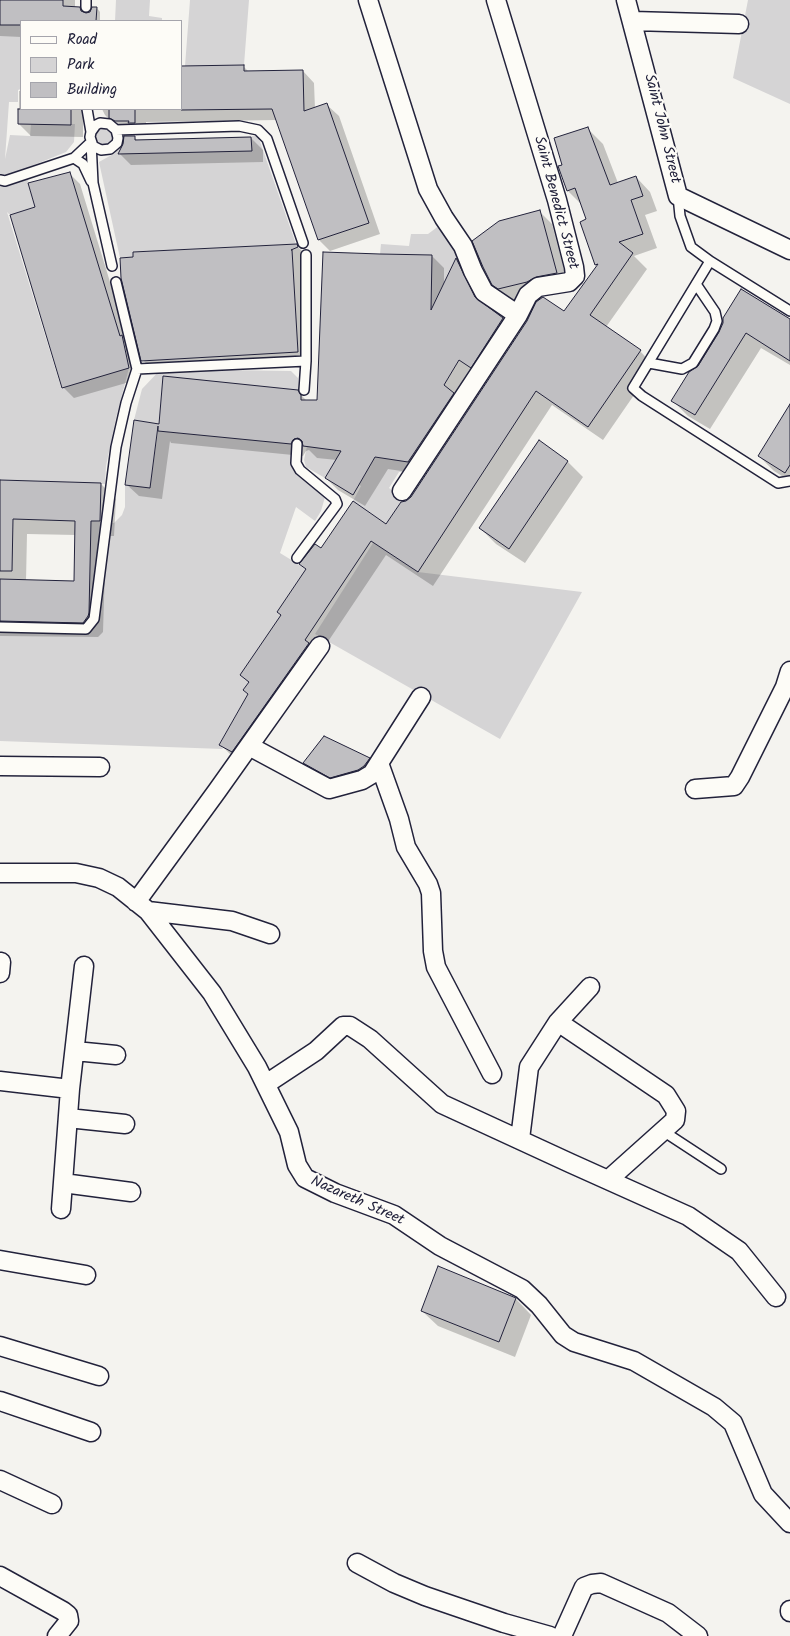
<!DOCTYPE html>
<html>
<head>
<meta charset="utf-8">
<style>
	body { margin:0 }
	#map { position:relative; width:790px; height:1636px; overflow:hidden; background:#f4f3ef; font-family:Kalam,sans-serif }
	canvas { display:block }
	.legend { position:absolute; left:20px; top:20px; width:162px; height:90px; box-sizing:border-box; background:#fdfcf7; border:1px solid #a5a5ac; margin:0; padding:6px 9px; list-style:none; font-size:15px; color:#22223b }
	.legend li { display:flex; align-items:center; gap:10px; height:25px }
	.legend b { width:25px; border:1px solid #a5a5ac }
</style>
</head>
<body>
<div id="map">
<canvas width="790" height="1636"></canvas>
<ul class="legend">
<li><b style="height:6px;background:#fdfcf7"></b>Road</li>
<li><b style="height:14px;background:#d5d4d5"></b>Park</li>
<li><b style="height:14px;background:#c0bfc2"></b>Building</li>
</ul>
</div>
<script>
const g = document.querySelector('canvas').getContext('2d');
g.lineJoin = 'round';
function fillPath(path, color) { g.fillStyle = color; g.fill(path, 'evenodd'); }
const toPath = rows => new Path2D(rows.map(r => 'M' + r).join(''));
function strokePath(path, color, width, dash) { g.strokeStyle = color; g.lineWidth = width; g.lineCap = dash ? 'butt' : 'round'; g.setLineDash(dash || []); g.stroke(path); }
function write(font, color, halo, rows, align = 'center') {
  g.font = font + ' Kalam,sans-serif'; g.lineWidth = 4.5; g.setLineDash([]); g.textBaseline = 'middle'; g.strokeStyle = halo; g.fillStyle = color; for (const [text, x, y, turn = 0] of rows) {
    g.save(); g.translate(x, y); g.rotate((+turn || 0) * Math.PI / 180); g.textAlign = isNaN(turn) ? turn : align; if (halo) g.strokeText(text, 0, 0); g.fillText(text, 0, 0); g.restore();
  }
}
fillPath(toPath([
	[116,0,150,0,149,16,162,18,162,21,115,21],
	[190,0,249,0,244,65,185,66],
	[748,0,790,0,790,104,733,78],
	[0,25,21,25,21,89,18,90,18,102,9,102,5,159,10,135,30,136,31,124,75,124,74,142,66,152,29,167,28,183,35,207,10,215,7,212,61,387,129,368,116,418,106,466,105,484,0,480],
	[109,124,117,143,97,149,93,128],
	[258,136,296,244,133,252,133,257,120,258,99,162,115,153,123,140],
	[444,222,462,249,456,258,431,310,432,255,380,254,381,244,409,246,411,234,428,234],
	[161,369,291,371,298,378,298,390,163,377,159,424,134,420,142,389],
	[399,417,413,461,405,472,399,472,389,488,403,498,374,543,418,572,582,592,500,739,315,634,373,543,371,541,383,522,353,501,361,486,359,485,366,473,338,457,325,478,306,467,304,460,307,446,367,454,367,456,394,460],
	[158,431,293,444,291,465,297,475,318,489,325,497,321,511,315,521,296,507,280,553,306,569,277,612,309,634,305,641,277,622,240,675,249,682,243,690,248,694,219,744,223,749,0,741,0,622,88,625,91,521,114,523,122,515,125,507,125,485,150,488]
]), '#d5d4d5');
fillPath(toPath([
	[0,0,75,0,75,10,79,8,84,13,90,13,97,8,100,12,100,21,21,21,21,37,0,36],
	[244,67,249,72,303,71,314,83,315,109,327,105,339,116,380,234,330,251,319,240,277,120,146,122,146,134,141,134,138,132,117,127,105,115,102,109,181,109],
	[19,91,21,91,21,109,83,109,83,137,31,136,19,124],
	[588,129,603,144,618,183,636,177,650,192,657,211,645,215,657,248,634,256,647,269,606,327,640,351,654,366,603,440,552,405,433,586,386,555,319,655,323,659,247,766,235,759,220,744,249,695,249,683,241,675,282,616,322,550,386,525,412,498,564,312,598,266,596,264,588,220,583,206,568,191,560,167,564,165],
	[134,137,138,141,251,138,263,150,263,162,131,165,120,154],
	[69,173,80,184,129,344,133,348,140,379,74,398,63,387,36,208],
	[540,212,552,224,568,285,511,300,493,284],
	[296,245,308,257,309,363,154,372,143,360],
	[432,256,444,268,444,287,457,260,468,271,484,306,503,319,515,331,421,474,388,469,365,506,338,490,326,478,337,460,317,458,309,450,306,451,303,456,171,443,170,441,162,499,139,496,126,484,135,422,160,425,297,391,307,401,318,401],
	[790,321,790,365,761,348,710,429,688,416,673,401,699,367,720,333],
	[790,406,790,481,774,471,759,456],
	[539,442,568,462,583,477,525,563,496,544,480,528],
	[0,481,101,484,116,499,114,536,106,536,103,632,98,637,0,636],
	[27,534,76,535,75,582,26,581],
	[369,759,377,766,339,785,312,770,304,763],
	[439,1268,516,1299,531,1315,515,1357,438,1326,422,1311]
]), '#0003');
const building = toPath([
	[0,0,63,0,63,6,80,7,81,11,86,13,90,12,92,7,97,7,96,21,21,21,21,25,0,25,0,0],
	[244,65,244,71,303,70,304,111,327,103,369,223,318,240,272,109,181,110,181,66,244,65],
	[18,109,71,109,71,125,18,124,18,109],
	[109,109,135,109,135,123,128,123,129,121,115,121,109,118,109,109],
	[588,127,610,185,636,176,643,196,631,200,643,234,619,242,633,253,590,315,641,350,588,427,536,391,418,572,371,541,305,640,309,643,232,752,219,745,248,694,243,690,249,682,240,675,281,615,277,612,306,569,299,564,315,544,321,548,353,501,386,524,401,502,406,501,411,497,527,321,536,302,543,297,564,311,598,264,595,265,580,222,586,219,575,188,567,191,558,166,562,165,554,138,588,127],
	[124,136,135,136,135,140,251,137,252,151,118,154,123,144,124,136],
	[70,172,120,336,122,335,129,368,62,388,10,215,35,207,28,183,70,172],
	[540,210,557,273,536,277,527,282,498,289,492,285,483,267,472,241,499,221,540,210],
	[297,244,298,247,291,250,292,250,298,352,141,361,121,278,120,258,133,257,133,252,297,244],
	[323,252,380,254,432,255,431,310,456,258,475,297,503,318,471,368,459,360,444,385,454,393,408,462,375,457,353,495,325,478,341,451,303,446,302,441,298,438,294,439,291,444,158,431,158,426,150,488,125,485,134,420,159,424,163,376,298,390,301,395,301,400,317,400,323,252],
	[741,289,790,319,790,361,746,333,695,415,671,401,689,372,698,366,719,332,723,323,723,318,741,289],
	[790,404,790,465,785,473,758,456,790,404],
	[539,440,568,461,509,549,479,528,539,440],
	[0,480,101,483,100,521,91,521,89,613,88,616,83,623,0,621,0,579,74,581,75,521,13,519,12,571,0,571,0,480],
	[324,736,370,758,364,766,358,770,330,778,303,763,324,736],
	[438,1266,516,1298,499,1342,421,1311,438,1266]
]);
fillPath(building, '#c0bfc2');
strokePath(building, '#22223b', 1);
const service = toPath([
	[86,7,86,0],
	[87,109,91,132],
	[116,130,118,138,117,143,110,149,101,150,93,146,90,137,91,132,96,125,100,123,109,124,116,130,239,126,258,130,267,139,303,243],
	[91,142,93,183,112,266],
	[74,158,83,164,91,181],
	[0,180,5,181,74,158,91,142],
	[678,196,680,216,691,247,710,261,633,388,642,396,778,483,790,481],
	[710,261,790,311],
	[116,282,137,369],
	[649,363,682,369,693,363,714,329,717,321,715,312,696,284],
	[304,390,306,361,306,255],
	[297,444,296,463,300,470,335,499,337,504,297,558],
	[0,627,86,629,94,619,116,447,126,403,137,369,306,361],
	[663,1131,721,1169]
]);
const minor = toPath([
	[368,0,428,189,444,218,463,246,473,271,484,292,518,315],
	[626,0,678,196,790,250],
	[633,21,739,24],
	[402,491,518,315,528,295,538,287,569,282,575,276,574,267,557,200,496,0],
	[249,746,329,789,362,780,372,774,421,697],
	[379,763,399,819,406,847,428,884,431,893,433,951,436,967,492,1074],
	[0,766,100,767],
	[695,789,734,786,740,777,785,687,790,671],
	[0,873,76,873,99,878,118,887,148,911,212,993,257,1067,289,1132,297,1165,305,1178,335,1193,394,1215,440,1246,522,1289,539,1305,563,1335,574,1342,634,1361,714,1407,733,1423,763,1494,790,1523],
	[136,902,217,791,320,646],
	[148,911,232,921,270,934],
	[0,973,1,962],
	[558,1022,666,1095,676,1111,675,1120,608,1180],
	[75,1051,116,1055],
	[0,1081,70,1089],
	[266,1084,316,1051,343,1026,350,1026,370,1039,442,1104,570,1163,688,1216,739,1251,776,1297],
	[68,1118,125,1124],
	[520,1139,529,1067,558,1022,590,987],
	[63,1183,131,1192],
	[61,1209,70,1089,84,966],
	[0,1260,86,1275],
	[0,1346,99,1376],
	[0,1401,91,1432],
	[0,1480,52,1504],
	[357,1563,394,1583,425,1596,504,1623,550,1636],
	[0,1576,63,1611,68,1615,69,1621,57,1636],
	[790,1610,790,1612],
	[562,1636,584,1587,592,1584,601,1583,668,1613,698,1636]
]);
strokePath(service, '#22223b', 12);
strokePath(minor, '#22223b', 21);
strokePath(service, '#fdfcf7', 9);
strokePath(minor, '#fdfcf7', 18);
write('15px', '#22223b', '#fdfcf7', [
	["Saint John Street",661,129,76],
	["Saint Benedict Street",555,203,75],
	["Nazareth Street",357,1202,24]
]);
</script>
</body>
</html>
